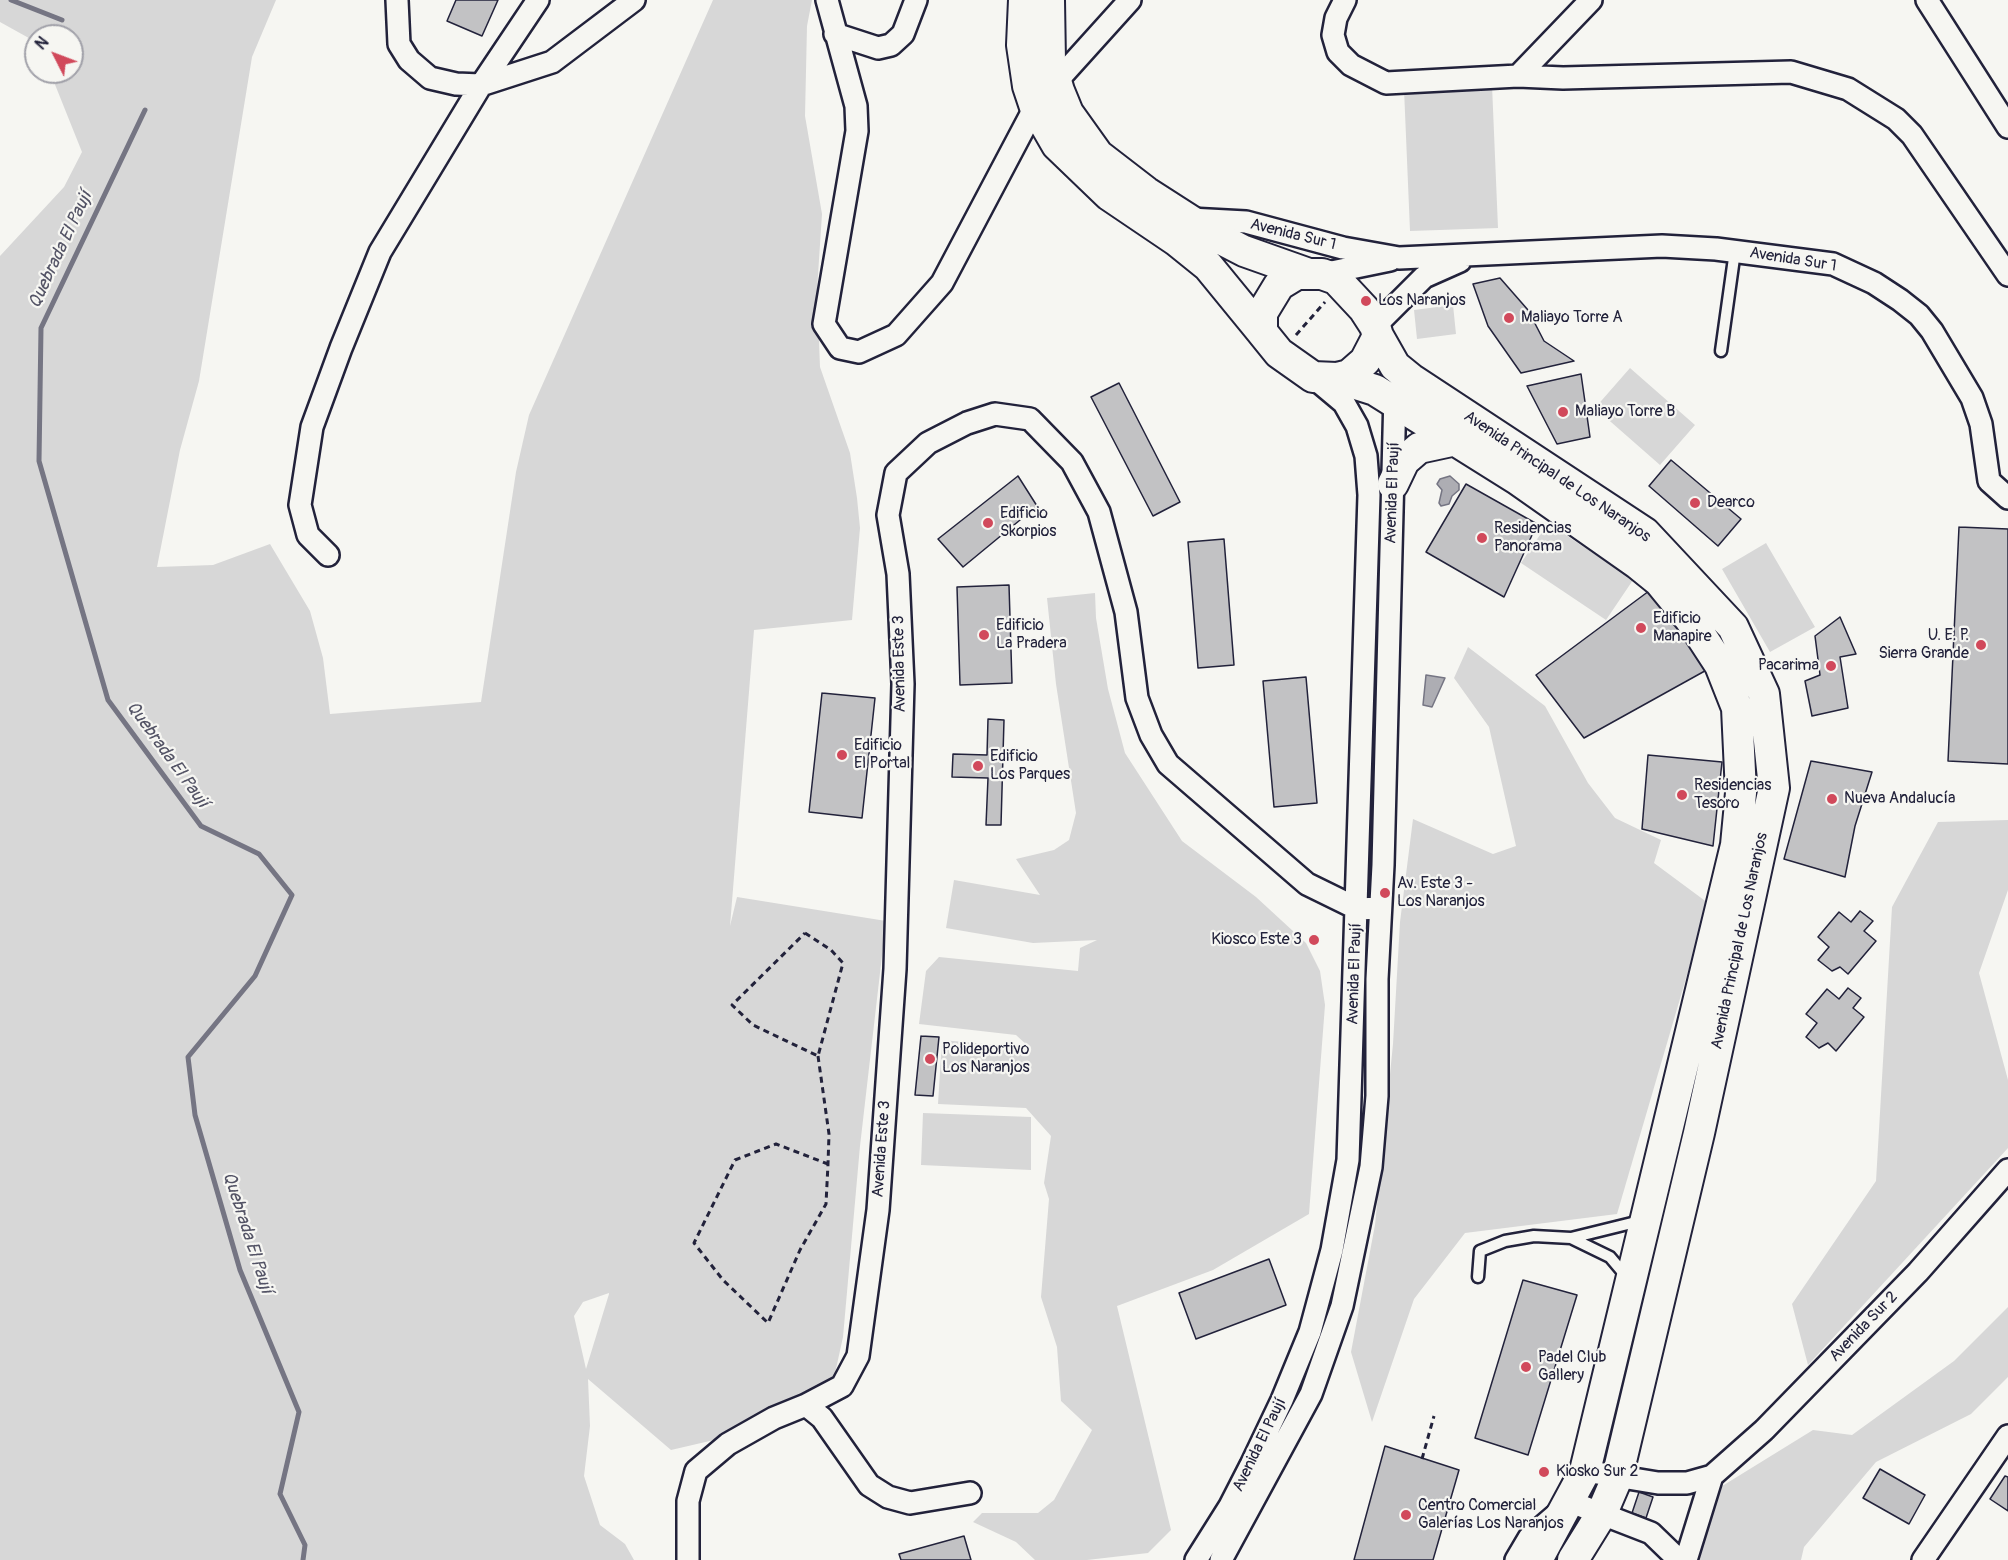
<!DOCTYPE html>
<html>
<head>
<meta charset="utf-8">
<style>
	body { margin:0 }
	#map { position:relative; width:2008px; height:1560px; overflow:hidden; background:#f6f6f2; font-family:Pangolin,sans-serif }
	canvas { display:block }
	.north { position:absolute; left:24px; top:24px; width:60px; height:60px; box-sizing:border-box; background:#f6f6f2; border:2px solid #a1a1a9; border-radius:50%; rotate:312deg; font-size:16px; font-weight:700; line-height:24px; text-align:center; color:#22223b }
	.north::after { content:''; display:block; margin:auto; width:21px; height:27px; background:#d1495b; clip-path:polygon(50% 0,100% 100%,50% 72%,0 100%) }
</style>
</head>
<body>
<div id="map">
<canvas width="2008" height="1560"></canvas>
<div class="north">N</div>
</div>
<script>
const g = document.querySelector('canvas').getContext('2d');
g.lineJoin = 'round';
function fillPath(path, color) { g.fillStyle = color; g.fill(path, 'evenodd'); }
const toPath = rows => new Path2D(rows.map(r => 'M' + r).join(''));
function strokePath(path, color, width, dash) { g.strokeStyle = color; g.lineWidth = width; g.lineCap = dash ? 'butt' : 'round'; g.setLineDash(dash || []); g.stroke(path); }
function write(font, color, halo, rows, align = 'center') {
  g.font = font + ' Pangolin,sans-serif'; g.lineWidth = 4.5; g.setLineDash([]); g.textBaseline = 'middle'; g.strokeStyle = halo; g.fillStyle = color; for (const [text, x, y, turn = 0] of rows) {
    g.save(); g.translate(x, y); g.rotate((+turn || 0) * Math.PI / 180); g.textAlign = isNaN(turn) ? turn : align; if (halo) g.strokeText(text, 0, 0); g.fillText(text, 0, 0); g.restore();
  }
}
fillPath(toPath([
	[0,0,276,0,252,57,199,381,180,450,157,567,213,565,270,544,310,611,323,658,330,714,481,702,516,472,529,415,713,0,812,0,807,26,805,116,822,214,817,290,820,367,850,453,857,498,860,528,852,620,754,630,730,926,737,897,886,921,860,1146,843,1337,834,1378,714,1440,671,1450,588,1379,590,1426,584,1476,600,1525,625,1544,634,1560,0,1560,0,256,64,187,82,152,50,72,72,72,72,36,36,36,36,42,0,22],
	[609,1293,609,1294,586,1369,574,1316,583,1302],
	[1492,85,1498,228,1410,231,1404,89],
	[1453,305,1456,334,1417,339,1414,310],
	[1630,368,1695,425,1660,465,1595,408],
	[1548,523,1633,580,1606,620,1521,563],
	[1766,543,1815,627,1770,652,1722,569],
	[1095,593,1096,618,1108,689,1125,753,1182,841,1256,897,1306,943,1320,971,1325,1005,1309,1214,1213,1270,1117,1306,1171,1530,1148,1553,1087,1560,1035,1560,1016,1542,973,1522,982,1513,1038,1513,1054,1500,1092,1430,1061,1401,1057,1347,1041,1297,1049,1199,1044,1183,1051,1136,1026,1108,938,1104,942,1040,1030,1048,1016,1035,919,1024,926,971,939,957,1078,971,1080,948,1097,940,1033,943,946,928,954,880,1040,895,1016,859,1054,850,1069,840,1076,813,1056,684,1047,598],
	[1468,647,1545,706,1588,783,1615,818,1661,840,1654,863,1708,903,1617,1214,1465,1233,1414,1299,1372,1422,1351,1352,1375,1225,1393,1044,1400,922,1413,819,1493,854,1516,846,1489,727,1454,678],
	[2008,820,2008,890,1979,973,2008,1080,2008,1148,1808,1365,1792,1304,1876,1181,1892,907,1938,822],
	[923,1113,1031,1117,1031,1170,921,1165],
	[2008,1307,2008,1377,1971,1414,1876,1462,1804,1547,1801,1560,1698,1560,1719,1488,1813,1430,1852,1435,1954,1361]
]), '#d7d7d7');
const water = toPath([
	[1450,476,1459,484,1459,490,1452,496,1449,504,1441,506,1439,503,1442,490,1437,484,1440,479,1450,476],
	[1426,675,1445,678,1432,707,1423,705,1426,675]
]);
fillPath(water, '#adadb3');
strokePath(water, '#757583', 1.5);
strokePath(toPath([
	[11,0,62,20],
	[145,110,41,328,39,461,108,700,201,826,259,854,292,895,255,976,188,1057,195,1115,240,1270,299,1412,280,1494,305,1545,303,1560]
]), '#757583', 5);
const building = toPath([
	[456,0,498,0,482,36,447,21,456,0],
	[1500,278,1528,310,1544,341,1574,361,1521,373,1488,326,1473,284,1500,278],
	[1581,374,1590,437,1557,444,1527,386,1581,374],
	[1119,383,1180,502,1153,516,1091,397,1119,383],
	[1671,460,1741,519,1718,546,1649,486,1671,460],
	[1018,476,1037,506,963,567,938,539,1018,476],
	[1466,484,1537,524,1504,597,1426,552,1466,484],
	[1959,527,2008,529,2008,764,1948,761,1959,527],
	[1224,539,1234,665,1198,668,1188,542,1224,539],
	[1009,585,1012,683,960,685,957,587,1009,585],
	[1653,588,1712,667,1584,738,1536,675,1653,588],
	[1840,617,1856,654,1840,657,1848,708,1812,716,1805,681,1820,675,1815,636,1840,617],
	[1306,677,1317,803,1274,807,1263,681,1306,677],
	[822,693,875,698,862,818,809,812,822,693],
	[988,719,1004,720,1001,825,986,825,988,778,952,777,953,754,987,755,988,719],
	[1648,755,1722,762,1713,846,1642,829,1648,755],
	[1811,761,1872,772,1855,826,1845,877,1784,859,1811,761],
	[1860,911,1873,921,1864,931,1876,941,1848,974,1840,967,1832,971,1818,960,1829,947,1818,937,1839,912,1851,922,1860,911],
	[1848,988,1861,998,1853,1008,1864,1017,1836,1051,1828,1043,1819,1048,1806,1037,1817,1023,1806,1014,1827,989,1839,999,1848,988],
	[921,1036,939,1037,933,1096,915,1095,921,1036],
	[1269,1259,1286,1305,1196,1339,1179,1293,1269,1259],
	[1523,1280,1577,1295,1528,1455,1475,1438,1523,1280],
	[1385,1446,1459,1470,1433,1560,1354,1560,1385,1446],
	[1880,1469,1925,1495,1909,1524,1863,1498,1880,1469],
	[2005,1476,2008,1477,2008,1511,1990,1499,2005,1476],
	[1639,1492,1653,1497,1646,1518,1632,1513,1639,1492],
	[964,1536,971,1560,901,1560,899,1554,964,1536]
]);
fillPath(building, '#c2c2c4');
strokePath(building, '#22223b', 1.5);
const lane = toPath([
	[1721,351,1735,251],
	[1571,1238,1610,1257,1626,1276],
	[1478,1277,1480,1251,1505,1241,1534,1236,1571,1238,1640,1221]
]);
const street = toPath([
	[397,0,399,44,409,60,430,78,456,84,481,85,552,62,634,0],
	[827,0,856,106,857,131,824,324,840,348,859,352,896,335,942,283,1035,107],
	[1345,0,1336,18,1333,35,1338,52,1351,65,1386,83,1518,76,1563,78,1791,72,1848,89,1896,119,1912,135,2008,275],
	[1927,0,2008,127],
	[835,34,878,48,891,45,903,34,916,0],
	[1518,76,1591,0],
	[1056,82,1130,0],
	[1190,219,1246,222,1343,248,1399,258,1662,246,1716,249,1833,264,1874,283,1900,300,1919,315,1932,331,1972,398,1981,424,1989,481,2008,498],
	[1322,274,1390,260],
	[1375,326,1424,277,1460,261],
	[328,555,308,535,300,505,312,427,341,348,380,252,481,85,538,0],
	[806,1405,822,1418,869,1485,888,1497,910,1503,970,1493],
	[1585,1471,1658,1483,1687,1483,1712,1476,1764,1430,1918,1272,2008,1170],
	[688,1560,688,1501,696,1471,728,1444,774,1418,806,1405,842,1386,858,1356,878,1210,895,969,903,684,898,574,888,515,896,473,928,443,967,423,995,414,1030,419,1072,462,1099,512,1126,612,1137,698,1151,735,1168,764,1307,884,1358,909,1380,908],
	[1196,1560,1230,1506,1251,1465,1282,1400,1310,1332,1332,1250,1348,1160,1369,495,1366,456,1357,426,1344,403,1313,377],
	[1221,1560,1311,1394,1342,1306,1371,1167,1377,1096,1377,979,1383,865,1395,394],
	[1516,1560,1529,1538,1571,1502,1651,1533,1679,1560],
	[1686,1560,1712,1476],
	[1923,1560,2008,1436]
]);
const secondary = toPath([
	[1024,0,1022,45,1028,86,1035,107,1057,145,1109,195,1177,241,1208,266,1262,332],
	[1049,0,1050,61,1059,91,1068,113,1098,155,1146,192,1213,235,1244,251,1306,273],
	[1378,336,1395,366,1411,379,1645,533,1733,627,1764,694,1774,788,1699,1133,1617,1478,1602,1513,1573,1560],
	[1337,378,1349,375,1365,361,1378,336,1375,326,1364,309,1336,279,1322,274,1297,274,1279,285,1262,313,1262,332,1279,353,1313,377,1337,378,1375,390,1517,479,1638,564,1659,581,1690,619,1720,665,1737,708,1741,793,1736,845,1585,1471,1537,1560],
	[1393,484,1404,461,1419,448,1456,440]
]);
strokePath(lane, '#22223b', 15);
strokePath(street, '#22223b', 26);
strokePath(secondary, '#22223b', 34);
strokePath(toPath([
	[1296,335,1325,302],
	[805,933,831,950,843,963,818,1056,753,1025,732,1005,805,933],
	[818,1056,829,1134,828,1164,826,1204,800,1250,768,1323,723,1280,694,1243,735,1160,776,1144,828,1164],
	[1422,1459,1434,1416]
]), '#22223b', 3, [6, 4.5]);
strokePath(lane, '#f6f6f2', 10);
strokePath(street, '#f6f6f2', 21);
strokePath(secondary, '#f6f6f2', 30);
for (const [x, y, r, color] of [
	[1366,301,6,"#d1495b"],
	[1509,318,6,"#d1495b"],
	[1563,412,6,"#d1495b"],
	[1695,503,6,"#d1495b"],
	[988,523,6,"#d1495b"],
	[1482,538,6,"#d1495b"],
	[1641,628,6,"#d1495b"],
	[984,635,6,"#d1495b"],
	[1981,645,6,"#d1495b"],
	[1831,666,6,"#d1495b"],
	[842,755,6,"#d1495b"],
	[978,766,6,"#d1495b"],
	[1682,795,6,"#d1495b"],
	[1832,799,6,"#d1495b"],
	[1385,893,6,"#d1495b"],
	[1314,940,6,"#d1495b"],
	[930,1059,6,"#d1495b"],
	[1526,1367,6,"#d1495b"],
	[1544,1472,6,"#d1495b"],
	[1406,1515,6,"#d1495b"]
]) { const dot = new Path2D(); dot.arc(x, y, r, 0, 2 * Math.PI); g.fillStyle = color; g.fill(dot); strokePath(dot, '#f6f6f2', 2); }
write('16px', '#22223b', '#f6f6f2', [
	["Avenida Sur 1",1293,235,14],
	["Avenida Sur 1",1793,260,9],
	["Avenida Principal de Los Naranjos",1557,477,34],
	["Avenida El Paují",1393,493,-88],
	["Avenida Este 3",900,664,-91],
	["Avenida Principal de Los Naranjos",1740,941,-78],
	["Avenida El Paují",1355,974,-88],
	["Avenida Este 3",882,1149,-86],
	["Avenida Sur 2",1864,1327,-46],
	["Avenida El Paují",1260,1445,-64]
]);
write('16px', '#22223b', '#f6f6f2', [
	["Los Naranjos",1378,301],
	["Maliayo Torre A",1521,318],
	["Maliayo Torre B",1575,412],
	["Dearco",1707,503],
	["Edificio",1000,514],
	["Skorpios",1000,532],
	["Residencias",1494,529],
	["Panorama",1494,547],
	["Edificio",1653,619],
	["Manapire",1653,637],
	["Edificio",996,626],
	["La Pradera",996,644],
	["U. E. P.",1969,636,"right"],
	["Sierra Grande",1969,654,"right"],
	["Pacarima",1819,666,"right"],
	["Edificio",854,746],
	["El Portal",854,764],
	["Edificio",990,757],
	["Los Parques",990,775],
	["Residencias",1694,786],
	["Tesoro",1694,804],
	["Nueva Andalucía",1844,799],
	["Av. Este 3 -",1397,884],
	["Los Naranjos",1397,902],
	["Kiosco Este 3",1302,940,"right"],
	["Polideportivo",942,1050],
	["Los Naranjos",942,1068],
	["Padel Club",1538,1358],
	["Gallery",1538,1376],
	["Kiosko Sur 2",1556,1472],
	["Centro Comercial",1418,1506],
	["Galerías Los Naranjos",1418,1524]
], 'left');
write('italic 18px', '#535365', '#f6f6f2', [
	["Quebrada El Paují",61,250,-65],
	["Quebrada El Paují",167,755,54],
	["Quebrada El Paují",247,1233,72]
]);
</script>
</body>
</html>
